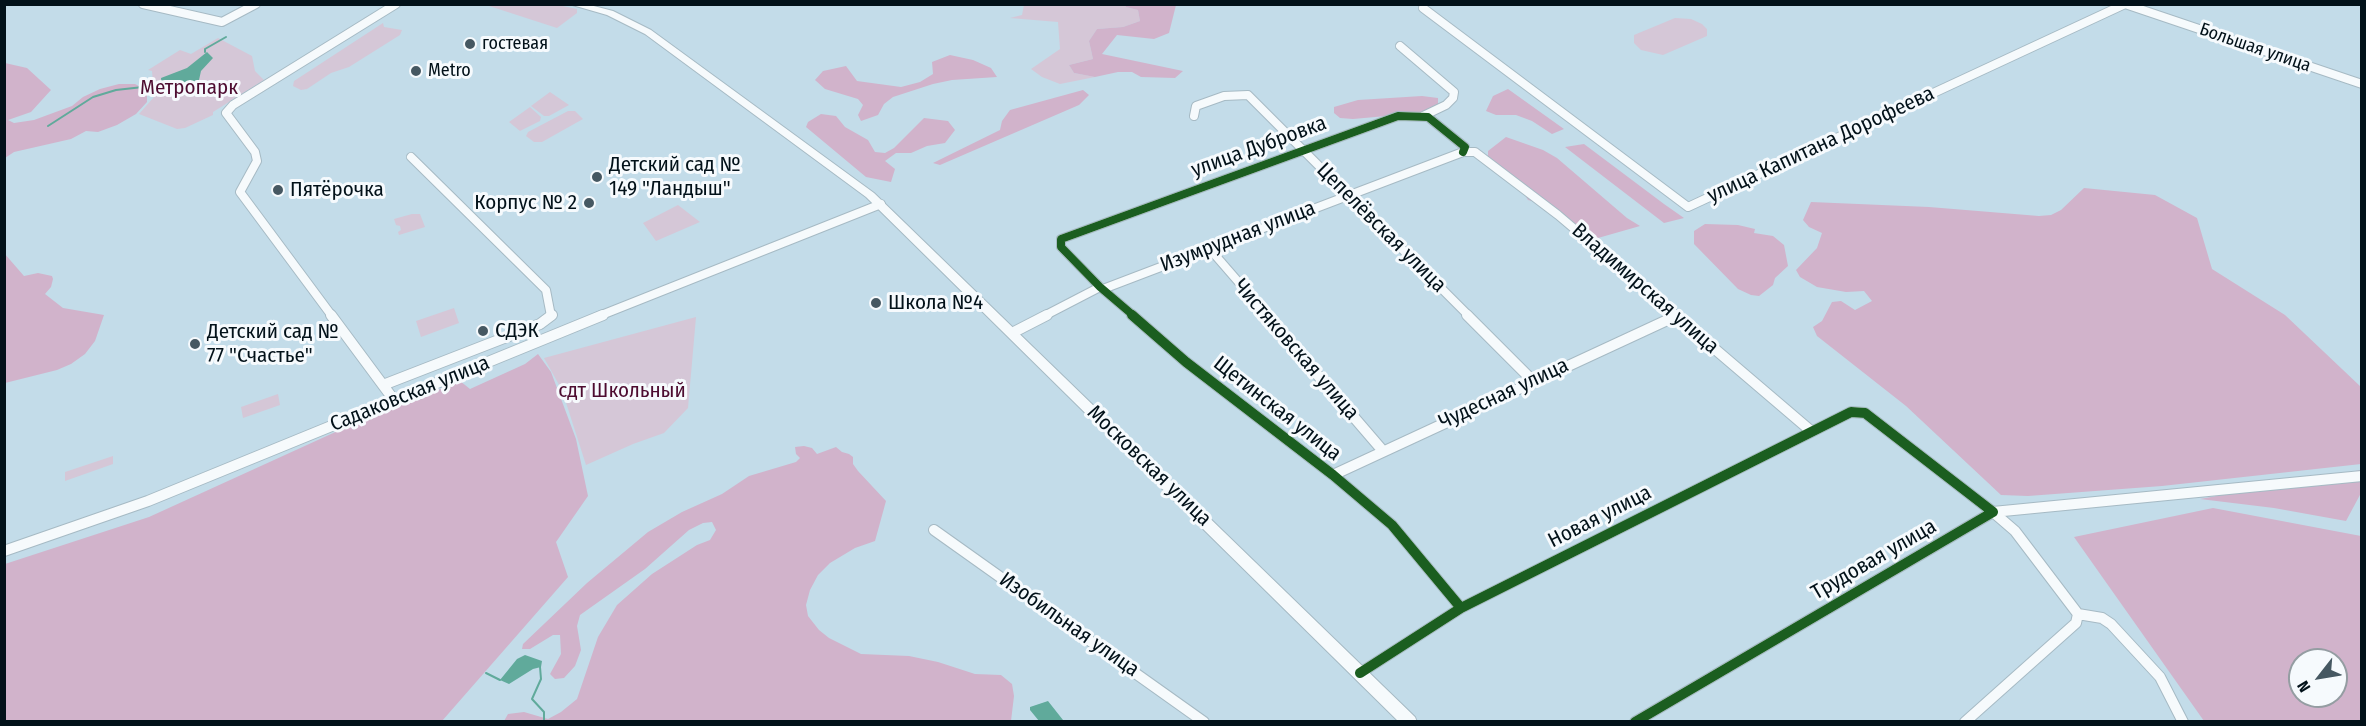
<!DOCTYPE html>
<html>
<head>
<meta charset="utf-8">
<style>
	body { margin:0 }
	#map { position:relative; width:2366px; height:726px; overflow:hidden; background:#c3dce9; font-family:"Fira Sans Condensed",sans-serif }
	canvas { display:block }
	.frame { position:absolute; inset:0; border:6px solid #021119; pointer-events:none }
	.north { position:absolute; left:2288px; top:648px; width:60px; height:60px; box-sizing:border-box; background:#f6fafd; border:2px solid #949da2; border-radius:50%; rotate:239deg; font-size:16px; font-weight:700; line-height:24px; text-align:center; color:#021119 }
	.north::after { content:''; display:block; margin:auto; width:21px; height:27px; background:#465862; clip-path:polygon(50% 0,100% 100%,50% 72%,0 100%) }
</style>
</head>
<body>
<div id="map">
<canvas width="2366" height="726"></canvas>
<div class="frame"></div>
<div class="north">N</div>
</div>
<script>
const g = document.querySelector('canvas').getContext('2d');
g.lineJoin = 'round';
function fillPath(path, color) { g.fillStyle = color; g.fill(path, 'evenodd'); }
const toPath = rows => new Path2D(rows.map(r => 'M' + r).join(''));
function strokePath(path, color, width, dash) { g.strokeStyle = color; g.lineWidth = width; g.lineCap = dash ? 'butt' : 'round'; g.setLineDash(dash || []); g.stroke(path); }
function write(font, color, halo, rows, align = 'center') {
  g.font = font + ' "Fira Sans Condensed",sans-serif'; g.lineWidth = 6; g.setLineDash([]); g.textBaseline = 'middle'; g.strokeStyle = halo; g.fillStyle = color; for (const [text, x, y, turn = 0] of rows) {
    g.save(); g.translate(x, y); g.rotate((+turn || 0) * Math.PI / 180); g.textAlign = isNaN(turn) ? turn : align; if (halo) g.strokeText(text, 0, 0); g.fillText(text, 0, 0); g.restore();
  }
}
fillPath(toPath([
	[1125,4,1126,7,1138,10,1140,21,1123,27,1097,29,1089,41,1093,59,1069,65,1074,73,1095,77,1060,84,1042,77,1031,69,1060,49,1058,22,1010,18,1022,15,1024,5],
	[475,5,558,5,577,9,577,13,557,28,486,5],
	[1675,18,1691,19,1702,24,1707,29,1707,36,1663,55,1641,50,1634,43,1634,35],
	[383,23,384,27,402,30,400,35,349,67,331,73,307,89,301,90,293,86,294,81],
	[218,38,252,56,255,71,264,80,213,112,213,115,185,128,177,129,139,114,154,97,152,71,148,70,180,50,191,54],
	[550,92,569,105,549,116,544,116,531,106],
	[530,107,541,117,540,121,520,131,509,122],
	[568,111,575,111,583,119,542,142,534,142,526,136,528,132],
	[678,205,700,222,656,241,643,223],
	[412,214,420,214,425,227,399,235,398,232,401,230,400,226,396,225,394,219],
	[454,308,459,323,421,337,416,321],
	[696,317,688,408,664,433,633,444,586,465,562,390,544,358],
	[278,394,280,405,243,418,241,407],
	[113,456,113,464,65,481,65,472]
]), '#d5c7d7');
fillPath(toPath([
	[1125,5,1176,5,1169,33,1154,39,1117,35,1102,54,1183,71,1175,78,1141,77,1132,72,1118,72,1095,77,1074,73,1069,65,1093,59,1089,41,1097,29,1123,27,1140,21,1138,10,1126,7],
	[950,55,973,60,991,68,997,77,952,80,933,84,893,97,884,104,878,115,861,121,858,115,863,105,858,99,825,89,815,80,823,71,846,66,857,81,901,87,920,82,933,74,932,62],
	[5,63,27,68,51,90,31,112,8,120,14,123,34,120,72,106,83,97,100,89,119,84,135,84,147,90,147,102,136,114,117,125,98,132,86,131,71,139,14,152,5,158],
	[1508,89,1564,129,1552,134,1532,121,1516,115,1496,115,1486,111,1493,96],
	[1083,90,1089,95,1079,105,940,165,933,163,1000,130,1002,121,1010,110],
	[1422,96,1438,98,1438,106,1420,113,1353,119,1340,118,1334,113,1334,107,1358,100],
	[821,114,836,116,845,127,868,140,875,152,885,153,894,148,924,118,948,121,955,130,945,143,927,146,911,153,896,153,885,161,895,169,891,182,866,177,806,127,808,122],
	[1506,137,1543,150,1557,158,1627,218,1640,226,1591,240,1579,227,1547,205,1528,200,1522,190,1488,159,1488,151],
	[1584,144,1664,204,1684,218,1664,223,1565,147],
	[2084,188,2155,195,2197,218,2212,269,2285,315,2361,387,2361,464,2162,486,2028,496,2001,495,1906,406,1817,336,1813,327,1822,321,1832,302,1841,301,1855,310,1872,301,1864,291,1846,292,1817,287,1800,277,1796,270,1817,248,1822,233,1809,227,1803,220,1811,202,1929,207,2039,216,2051,215,2061,210],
	[1705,224,1738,225,1755,229,1754,233,1773,236,1784,245,1788,266,1775,278,1773,285,1759,296,1751,295,1738,289,1694,244,1694,231],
	[4,253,24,276,38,273,52,276,53,279,51,287,45,294,63,308,104,315,95,341,85,354,71,364,57,370,5,383],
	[538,354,551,372,576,439,588,496,556,542,568,577,442,721,5,721,5,564,149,517,342,429,460,381,470,389,525,364],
	[804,446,812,448,817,454,836,447,842,452,849,454,853,457,853,464,858,471,886,501,875,541,855,548,830,563,818,575,810,590,806,605,808,616,819,630,829,638,861,654,909,656,938,662,975,674,1001,675,1012,684,1014,696,1011,721,504,721,508,714,524,712,548,719,561,712,577,699,598,637,617,605,652,574,697,545,710,540,716,530,712,522,703,523,689,530,645,569,580,615,577,626,581,650,575,666,564,678,555,679,550,674,561,654,560,635,553,635,530,649,522,649,523,644,587,583,648,532,682,512,722,494,749,476,796,462,800,458,796,454,795,447],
	[2361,470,2361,493,2346,521,2274,508,2200,499],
	[2213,508,2361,536,2361,721,2204,721,2074,537],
	[2300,660,2336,660,2336,696,2300,696]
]), '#d1b3cb');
fillPath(toPath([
	[207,52,213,58,201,71,199,80,168,90,162,89,161,78,187,68],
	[525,655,542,661,541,667,533,669,509,684,500,680,517,659],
	[1048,701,1063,720,1064,721,1039,721,1030,710,1030,707]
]), '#60aa9b');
strokePath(toPath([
	[205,52,205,49,226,37],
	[48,126,93,97,116,90,152,86],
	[540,667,541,679,532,699,544,712,544,722],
	[486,673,500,680]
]), '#60aa9b', 2);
const minorFar1 = toPath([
	[143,4,222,22,256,4],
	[2125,4,2362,84],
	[1423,8,1688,207,2125,4],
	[1400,46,1454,92,1453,98,1446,105,1423,116],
	[1194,116,1196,106,1224,96,1248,95,1469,316],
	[411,157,546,290,551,316],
	[1209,248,1268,316],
	[1103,289,1463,152,1475,152,1558,215,1677,316],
	[332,316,240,192,257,161,255,152,226,113,233,105,396,4],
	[599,316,881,204],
	[1044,316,1100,287],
	[1134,316,1100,287,1061,247,1061,239,1398,116,1428,117,1465,147,1463,152]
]);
const minor = toPath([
	[331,315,394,400],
	[1132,315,1186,362,1333,475,1392,525,1461,608],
	[1266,315,1383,451],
	[1467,315,1533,381],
	[1675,315,1811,431],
	[1012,333,1047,315],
	[383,385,540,324,552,315],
	[1333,475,1676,316],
	[1993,512,2362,476],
	[1993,512,2015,531,2078,614,2102,618,2111,624,2160,677,2183,722],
	[934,530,1204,722],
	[4,551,148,501,603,315],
	[1360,673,1461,608,1851,412,1865,413,1993,512,1635,722],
	[1965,722,2076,623,2078,614]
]);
const secondary = toPath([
	[569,4,586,4,613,11,651,30,874,193,1415,717,1417,722,1399,722,866,197,645,34,607,15,569,4]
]);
strokePath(minorFar1, '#a6bac4', 10);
strokePath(minor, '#a6bac4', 12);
strokePath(secondary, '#a6bac4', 2);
strokePath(minorFar1, '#f6fafc', 8);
strokePath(minor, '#f6fafc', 10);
fillPath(secondary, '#f6fafc');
strokePath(toPath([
	[1134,316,1100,287,1061,247,1061,239,1398,116,1428,117,1465,147,1463,152]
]), '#1b5e20', 8);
strokePath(toPath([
	[1132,315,1186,362,1333,475,1392,525,1461,608],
	[1360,673,1461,608,1851,412,1865,413,1993,512,1635,722]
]), '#1b5e20', 10);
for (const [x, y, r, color] of [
	[470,44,6,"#465862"],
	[416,71,6,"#465862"],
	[597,177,6,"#465862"],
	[278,190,6,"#465862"],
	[589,203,6,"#465862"],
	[876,303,6,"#465862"],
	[483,331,6,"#465862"],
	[195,344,6,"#465862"]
]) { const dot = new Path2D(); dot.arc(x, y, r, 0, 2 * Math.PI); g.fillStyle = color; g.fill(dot); strokePath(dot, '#f6fafd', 2); }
write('18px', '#021119', '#f6fafd', [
	["гостевая",482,44],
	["Metro",428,71]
], 'left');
write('18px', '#021119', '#f6fafd', [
	["Большая улица",2255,48,19]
]);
write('21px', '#4d0c30', '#f6fafd', [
	["Метропарк",189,88],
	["сдт Школьный",622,391]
]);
write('21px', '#021119', '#f6fafd', [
	["улица Капитана Дорофеева",1821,145,-25],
	["улица Дубровка",1259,147,-20],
	["Цепелёвская улица",1381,228,45],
	["Изумрудная улица",1238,237,-21],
	["Владимирская улица",1645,289,41],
	["Чистяковская улица",1296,350,49],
	["Садаковская улица",410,394,-22],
	["Чудесная улица",1504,394,-25],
	["Щетинская улица",1277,409,38],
	["Московская улица",1149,466,44],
	["Новая улица",1600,517,-27],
	["Трудовая улица",1874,560,-30],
	["Изобильная улица",1069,625,35]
]);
write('21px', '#021119', '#f6fafd', [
	["Детский сад №",609,165],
	["149 \"Ландыш\"",609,189],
	["Пятёрочка",290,190],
	["Корпус № 2",577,203,"right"],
	["Школа №4",888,303],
	["СДЭК",495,331],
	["Детский сад №",207,332],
	["77 \"Счастье\"",207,356]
], 'left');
</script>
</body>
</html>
